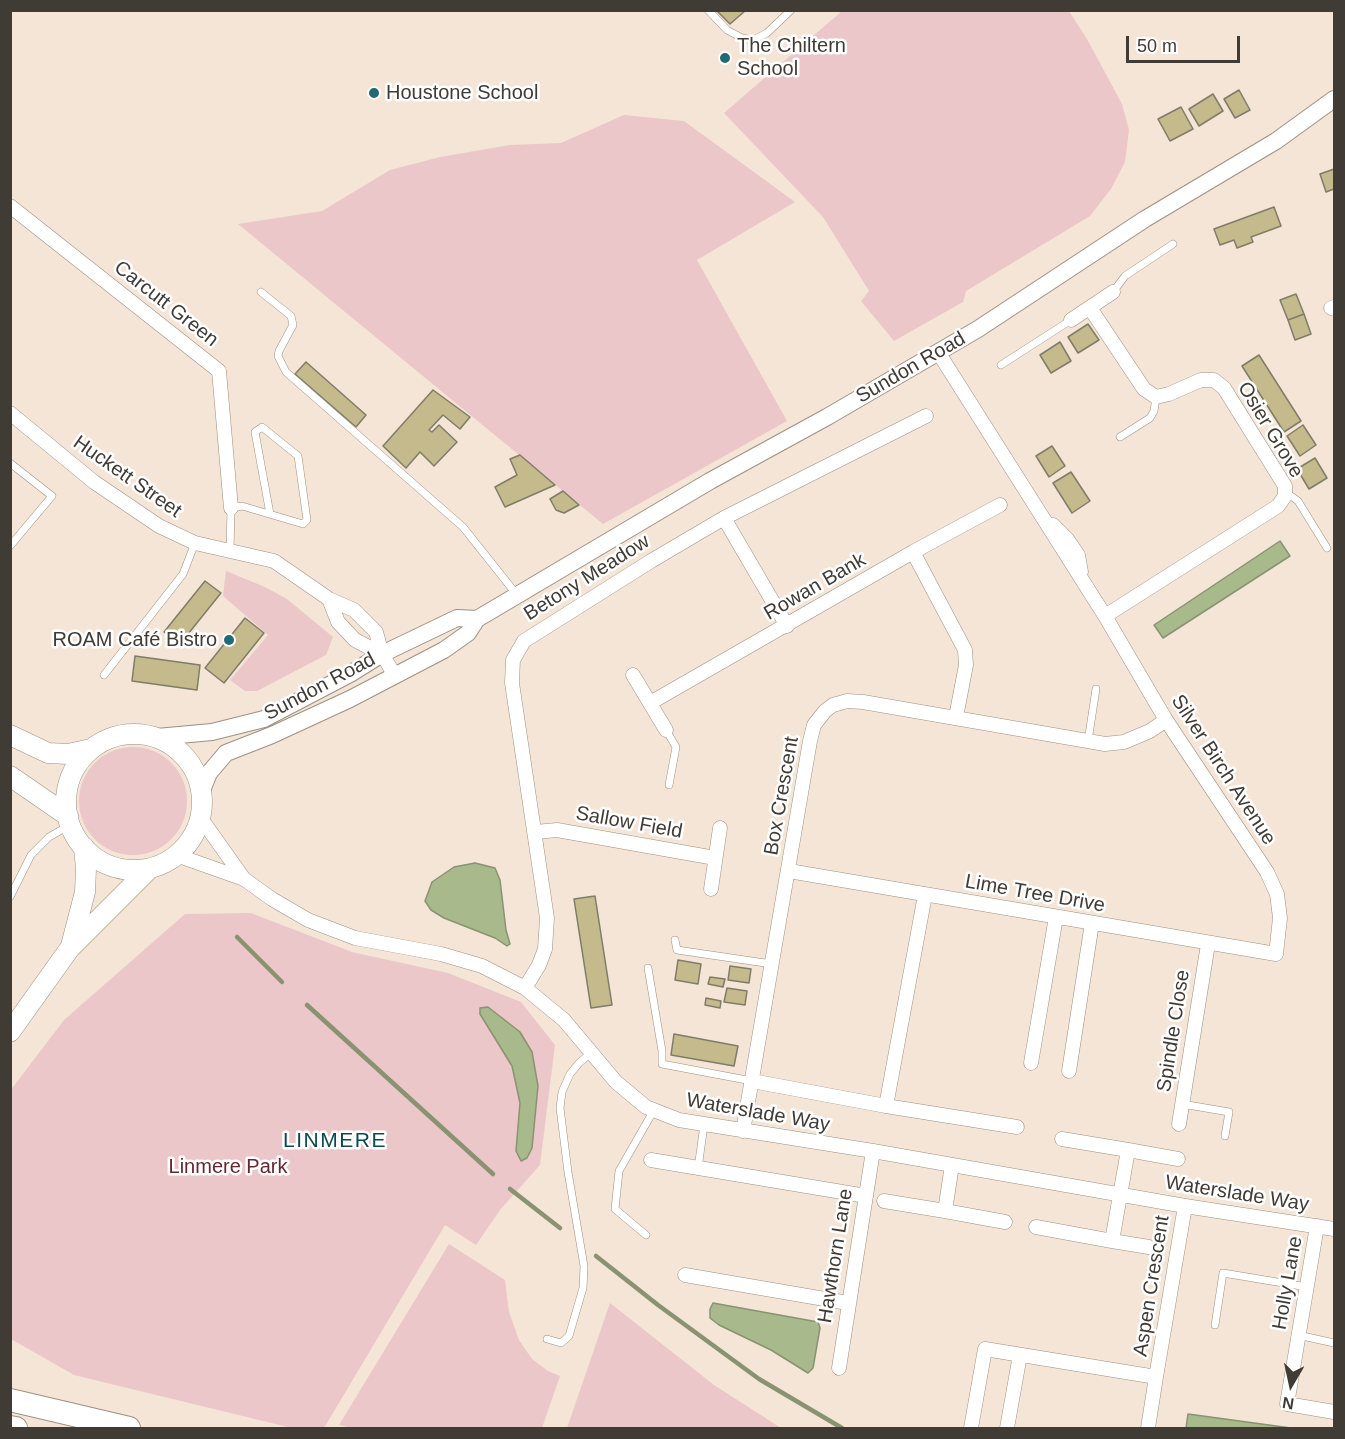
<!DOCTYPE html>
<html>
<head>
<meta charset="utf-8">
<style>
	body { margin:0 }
	#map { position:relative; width:1345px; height:1439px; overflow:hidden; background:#f4e5d6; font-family:Arial,sans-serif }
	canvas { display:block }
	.frame { position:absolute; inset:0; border:12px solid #413b35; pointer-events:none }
	.north { position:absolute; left:1261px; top:1355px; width:60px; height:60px; -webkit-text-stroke:4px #fff; paint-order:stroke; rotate:189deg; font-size:16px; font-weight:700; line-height:24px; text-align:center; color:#413b35 }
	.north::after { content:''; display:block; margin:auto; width:21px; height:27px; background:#413b35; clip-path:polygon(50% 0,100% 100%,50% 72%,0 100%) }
	.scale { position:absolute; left:1126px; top:36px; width:114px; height:27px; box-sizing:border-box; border:3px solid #413b35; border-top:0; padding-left:8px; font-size:18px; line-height:21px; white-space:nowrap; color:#413b35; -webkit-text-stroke:4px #fff; paint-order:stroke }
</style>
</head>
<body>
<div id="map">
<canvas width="1345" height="1439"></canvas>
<div class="frame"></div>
<div class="north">N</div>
<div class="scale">50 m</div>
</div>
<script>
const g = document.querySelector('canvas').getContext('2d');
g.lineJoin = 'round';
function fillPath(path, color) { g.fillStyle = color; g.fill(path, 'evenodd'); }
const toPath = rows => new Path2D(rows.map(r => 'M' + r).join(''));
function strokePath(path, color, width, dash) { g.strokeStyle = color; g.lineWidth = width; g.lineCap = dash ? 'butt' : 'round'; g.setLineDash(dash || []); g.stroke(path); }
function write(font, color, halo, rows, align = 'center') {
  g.font = font + ' Arial,sans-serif'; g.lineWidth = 5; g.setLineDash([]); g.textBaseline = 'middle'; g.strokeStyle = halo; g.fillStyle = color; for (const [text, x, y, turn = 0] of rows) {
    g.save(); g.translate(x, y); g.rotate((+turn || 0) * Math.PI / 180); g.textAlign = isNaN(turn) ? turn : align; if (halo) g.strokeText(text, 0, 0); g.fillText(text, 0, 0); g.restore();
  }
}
fillPath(toPath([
	[1069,11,1087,39,1122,104,1129,130,1125,162,1111,189,1090,216,966,291,963,302,894,341,861,301,869,291,823,217,724,113,842,11],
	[624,115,684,121,795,202,697,260,787,421,603,524,238,224,322,211,390,170,440,157,510,145,561,143],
	[226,571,265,587,287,599,333,637,326,655,257,691,245,691,230,680,268,635,223,596],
	'79 801a54 54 0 1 1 108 0a54 54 0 1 1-108 0Z',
	[251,913,352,952,448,973,521,1002,555,1045,540,1165,500,1210,476,1245,445,1225,324,1428,292,1428,74,1375,11,1339,10,1091,64,1020,185,914],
	[449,1244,505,1280,509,1312,519,1340,532,1359,548,1371,560,1376,542,1428,352,1428,339,1425],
	[610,1303,714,1385,781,1428,567,1428]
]), '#ecc7c9');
const water = toPath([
	[1280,541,1290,556,1163,638,1154,625,1280,541],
	[475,863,495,868,500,880,506,930,510,944,507,946,495,938,444,918,431,910,425,901,432,882,454,867,475,863],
	[488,1007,520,1032,532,1052,538,1086,532,1148,527,1158,521,1161,516,1151,520,1103,512,1066,480,1014,480,1008,488,1007],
	[713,1303,818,1322,820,1328,813,1368,808,1373,771,1350,719,1325,710,1318,710,1309,713,1303],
	[1188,1414,1291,1428,1186,1428,1188,1414]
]);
fillPath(water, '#a8b98c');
strokePath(water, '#899372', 1.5);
strokePath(toPath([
	[237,937,282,982],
	[307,1005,493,1174],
	[510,1189,560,1228],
	[596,1256,658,1305,759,1379,842,1428]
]), '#899372', 4.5);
const building = toPath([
	[716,10,745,10,745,11,730,24,716,10],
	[1239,90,1250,110,1235,118,1224,99,1239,90],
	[1213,94,1223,111,1199,126,1189,109,1213,94],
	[1181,107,1193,129,1170,141,1158,119,1181,107],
	[1334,169,1334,189,1326,192,1320,174,1334,169],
	[1274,207,1281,226,1251,237,1253,242,1237,248,1234,240,1220,245,1214,229,1274,207],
	[1296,294,1304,314,1288,320,1280,300,1296,294],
	[1304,314,1311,334,1295,340,1288,320,1304,314],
	[1088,324,1099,340,1078,353,1068,337,1088,324],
	[1060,342,1071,361,1051,373,1040,355,1060,342],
	[1259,355,1301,421,1284,432,1242,366,1259,355],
	[306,362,366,415,356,427,295,374,306,362],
	[433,390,470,417,460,429,443,415,429,430,432,432,439,425,457,442,434,466,420,452,406,468,383,446,433,390],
	[1303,425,1316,445,1300,456,1287,436,1303,425],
	[1052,446,1065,466,1049,477,1036,456,1052,446],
	[520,455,555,485,505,507,495,487,517,475,510,459,520,455],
	[1315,458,1327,478,1309,489,1297,469,1315,458],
	[1071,472,1090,501,1072,513,1053,483,1071,472],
	[563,491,579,505,564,513,556,510,550,499,563,491],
	[205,581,221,593,180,644,164,632,205,581],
	[245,618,264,633,224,683,205,668,245,618],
	[135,656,200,665,197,690,132,681,135,656],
	[595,896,612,1005,591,1008,574,899,595,896],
	[678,960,701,964,698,984,675,980,678,960],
	[730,966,751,969,749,983,728,980,730,966],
	[710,977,725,979,723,987,708,984,710,977],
	[727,988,747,991,745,1005,724,1002,727,988],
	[706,998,721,1001,720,1008,705,1005,706,998],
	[674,1034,738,1046,734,1066,671,1055,674,1034]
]);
fillPath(building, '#c5ba8b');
strokePath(building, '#7f7c6a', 1.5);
const service = toPath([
	[708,10,727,30,742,38,753,40,767,33,791,10],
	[261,292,291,316,293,325,279,351,278,356,286,372,463,527,517,595],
	[1113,292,1125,276,1173,244],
	[1001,365,1071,320],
	[1120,437,1150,418,1154,411,1156,397],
	[10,463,52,496,10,546],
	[1285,496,1291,496,1298,501,1327,548],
	[230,551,231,508,242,506,303,524,307,520,298,456,262,427,255,432,270,514],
	[104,675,183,574,195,543],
	[666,730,676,747,669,785],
	[1088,741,1096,689],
	[10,897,31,855,49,837,70,825],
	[675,940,677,950,772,964],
	[648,968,662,1051,662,1064,752,1081],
	[1182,1104,1229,1112,1225,1136],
	[698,1168,704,1125],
	[646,1235,615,1209,619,1171,654,1110],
	[1215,1325,1223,1273,1307,1287],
	[1298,1335,1334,1343],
	[547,1339,561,1343,569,1336,583,1288,584,1266,568,1172,560,1108,562,1092,570,1074,579,1063,591,1053]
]);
const minor = toPath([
	[10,206,219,371,231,508],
	[1090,308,1144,389,1156,397,1169,394,1201,380,1214,380,1224,388,1285,486,1285,496,1278,506,1105,616],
	[1331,308,1334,307],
	[1071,320,1113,292],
	[10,413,94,482,159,526,195,543,274,561,329,599,354,610,376,632,382,654,395,676],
	[724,518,787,626],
	[1053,525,1067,539,1078,555,1081,572],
	[913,552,965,650,966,665,956,717],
	[329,599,338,622,355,640,382,654],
	[633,675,666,730],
	[650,703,913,552,1000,505],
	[200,817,244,879],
	[536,832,557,830,715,858],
	[176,855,244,879,272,899,308,920,355,938,441,954,482,966,525,988,564,1020,616,1082,646,1107,679,1120,873,1151,1185,1206,1334,1229],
	[789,871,1276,954,1280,918,1277,894,1267,872,1166,720,1105,616,938,352],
	[711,889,720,828],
	[525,988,539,965,545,949,547,918,512,683,513,660,524,641,651,561,724,518,926,416],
	[1031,1063,1056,917],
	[1069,1071,1092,923],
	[752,1081,886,1106,925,895],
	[886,1106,1017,1127],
	[1179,1124,1208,944],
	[743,1131,810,741,814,725,825,711,833,705,847,701,863,702,1105,744,1124,742,1150,731,1166,720],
	[1128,1150,1178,1159],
	[651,1160,866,1196],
	[884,1201,945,1211,952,1165],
	[945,1211,1005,1222],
	[1317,1226,1287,1404,1334,1412],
	[1036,1227,1112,1241,1128,1150,1062,1139],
	[1112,1241,1149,1247],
	[685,1275,848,1303],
	[839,1368,873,1151],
	[971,1428,985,1349,1156,1377,1185,1206],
	[1007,1428,1020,1355],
	[1148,1428,1156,1377]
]);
const tertiary = toPath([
	[157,737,212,732,264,719,350,674,382,654,457,618,477,619],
	[203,788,209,773,226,753,272,735,350,699,444,650,468,633,477,619,710,481,827,417,978,329,1145,219,1276,141,1334,99]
]);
const secondary = toPath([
	'66 802a68 68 0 1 1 136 0a68 68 0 1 1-136 0Z',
	[10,735,48,753,68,754,91,749],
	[10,776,68,816],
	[71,946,85,892,86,869,84,847],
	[10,1032,70,948,147,871]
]);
const trunk = toPath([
	[10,1400,129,1428],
	[10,1427,16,1428]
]);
strokePath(service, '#9e9082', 8);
strokePath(minor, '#9e9082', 15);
strokePath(tertiary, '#9e9082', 18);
strokePath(secondary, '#9e9082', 21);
strokePath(trunk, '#9e9082', 24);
strokePath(service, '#fff', 7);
strokePath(minor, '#fff', 14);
strokePath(tertiary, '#fff', 16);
strokePath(secondary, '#fff', 20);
strokePath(trunk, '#fff', 22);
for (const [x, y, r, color] of [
	[725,58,6,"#206a74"],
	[374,93,6,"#206a74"],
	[229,640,6,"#206a74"]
]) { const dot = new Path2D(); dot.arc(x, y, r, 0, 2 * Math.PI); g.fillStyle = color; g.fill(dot); strokePath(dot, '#fff', 2); }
write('20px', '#413b35', '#fff', [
	["The Chiltern",737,46],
	["School",737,69],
	["Houstone School",386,93],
	["ROAM Café Bistro",217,640,"right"]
], 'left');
write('20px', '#413b35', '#fff', [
	["Carcutt Green",166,304,38],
	["Sundon Road",911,368,-30],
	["Osier Grove",1270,430,59],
	["Huckett Street",127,477,35],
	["Betony Meadow",587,578,-32],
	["Rowan Bank",815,587,-30],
	["Sundon Road",320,687,-28],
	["Silver Birch Avenue",1223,770,57],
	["Box Crescent",782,796,-80],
	["Sallow Field",629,823,10],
	["Lime Tree Drive",1035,894,10],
	["Spindle Close",1174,1031,-81],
	["Waterslade Way",758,1113,10],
	["Waterslade Way",1237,1194,9],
	["Hawthorn Lane",836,1256,-81],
	["Holly Lane",1288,1283,-80],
	["Aspen Crescent",1152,1286,-81]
]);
write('20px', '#672630', '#fff', [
	["Linmere Park",228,1167]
]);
g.letterSpacing = '1.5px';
write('21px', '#0c4a52', '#fff', [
	["LINMERE",335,1141]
]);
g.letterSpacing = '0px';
</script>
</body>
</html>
